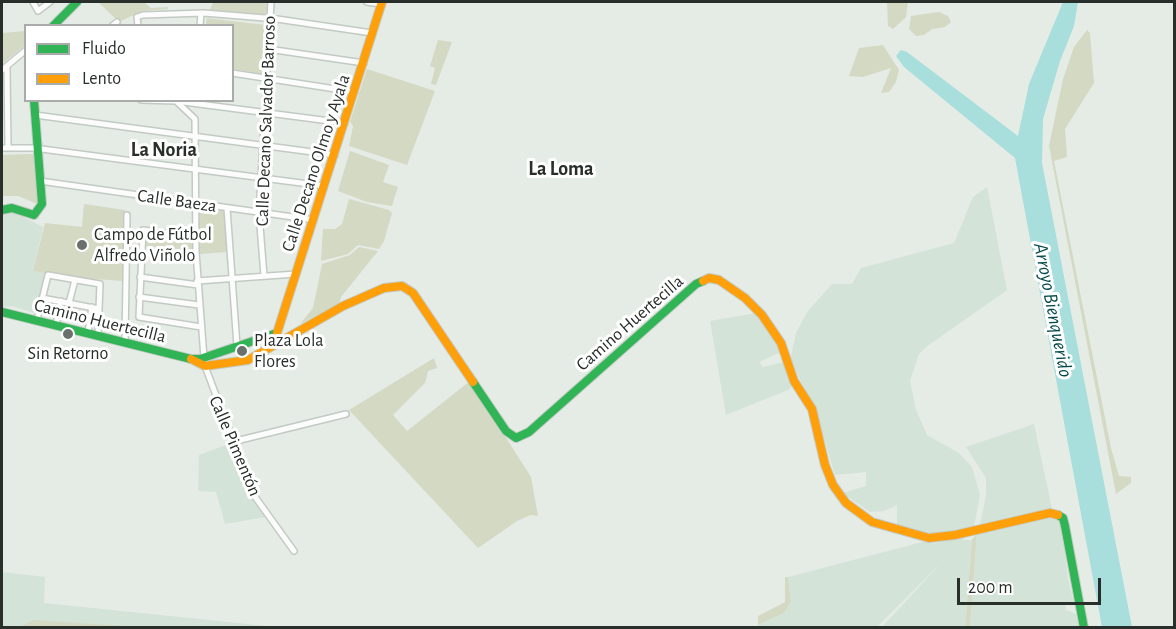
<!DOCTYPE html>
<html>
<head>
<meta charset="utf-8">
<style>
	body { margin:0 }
	#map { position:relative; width:1176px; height:629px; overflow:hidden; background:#e4ece5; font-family:"Alegreya Sans",sans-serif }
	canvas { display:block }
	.frame { position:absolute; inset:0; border:3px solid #282e2a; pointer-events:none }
	.legend { position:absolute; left:24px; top:24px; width:210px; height:78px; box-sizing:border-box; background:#fff; border:2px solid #a9abaa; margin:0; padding:8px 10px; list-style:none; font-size:18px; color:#282e2a }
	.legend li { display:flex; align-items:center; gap:12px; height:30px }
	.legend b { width:30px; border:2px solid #a9abaa }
	.scale { position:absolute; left:957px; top:578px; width:144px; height:27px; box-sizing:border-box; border:3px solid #282e2a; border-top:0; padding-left:8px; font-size:18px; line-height:21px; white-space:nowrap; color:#282e2a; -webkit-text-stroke:4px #fff; paint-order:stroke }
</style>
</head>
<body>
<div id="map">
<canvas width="1176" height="629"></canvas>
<div class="frame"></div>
<ul class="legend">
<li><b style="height:8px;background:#30b455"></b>Fluido</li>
<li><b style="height:8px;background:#ff9f0a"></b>Lento</li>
</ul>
<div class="scale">200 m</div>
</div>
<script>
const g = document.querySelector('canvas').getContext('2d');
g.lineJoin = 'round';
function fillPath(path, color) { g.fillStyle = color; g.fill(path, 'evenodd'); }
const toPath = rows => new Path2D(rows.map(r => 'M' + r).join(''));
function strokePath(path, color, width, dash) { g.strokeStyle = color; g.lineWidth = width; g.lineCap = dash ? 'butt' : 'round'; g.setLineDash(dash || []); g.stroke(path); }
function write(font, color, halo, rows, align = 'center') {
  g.font = font + ' "Alegreya Sans",sans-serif'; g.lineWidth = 6; g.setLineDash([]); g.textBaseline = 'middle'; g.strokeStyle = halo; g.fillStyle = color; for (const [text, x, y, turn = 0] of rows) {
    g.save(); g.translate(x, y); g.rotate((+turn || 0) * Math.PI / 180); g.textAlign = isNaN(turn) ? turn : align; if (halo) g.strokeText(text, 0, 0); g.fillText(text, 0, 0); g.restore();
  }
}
fillPath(toPath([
	[987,187,1007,290,926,347,919,354,910,381,916,410,927,435,959,453,972,467,980,495,974,527,937,534,897,529,897,505,884,511,870,512,842,493,866,486,866,472,835,475,815,408,790,360,796,333,807,312,832,284,852,284,861,268,954,243,973,197],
	[13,212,43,227,33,271,46,273,37,314,12,306,2,307,2,214],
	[756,313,781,352,759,362,763,367,784,362,792,386,788,390,726,415,710,321],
	[1034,424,1052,509,980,525,986,495,986,478,966,447],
	[231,443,243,478,266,517,225,524,216,492,198,491,199,455],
	[1048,517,1058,519,1062,524,1068,579,1074,603,1065,605,1066,610,1076,614,1079,627,970,628,977,533],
	[964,537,963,540,972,540,965,627,882,627,942,562,877,627,758,628,758,625,784,613,791,602,788,577,930,540,932,544],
	[2,572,45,577,44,603,277,627,2,628]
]), '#d4e3d8');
fillPath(toPath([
	[98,2,144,2,151,8,168,7,168,9,142,11,119,22],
	[213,2,267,2,267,16,210,10],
	[887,2,908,2,906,17,893,29,888,26],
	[939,12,948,16,951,22,945,27,932,29,924,35,916,36,909,29,911,16],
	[207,18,265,25,263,74,233,69,232,26,206,25],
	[1087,30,1090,33,1094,83,1065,129,1067,157,1054,161,1111,448,1119,476,1131,477,1131,483,1116,494,1049,146,1063,79,1074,47],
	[25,31,25,45,2,64,2,33],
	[438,40,452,42,436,85,431,84,435,68,430,66],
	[883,45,899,70,896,82,889,92,881,93,891,68,863,77,849,76,859,48],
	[367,69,435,91,407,165,349,146,353,126,350,122],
	[350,151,389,165,383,182,398,187,392,206,367,202,338,191],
	[33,154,40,205,18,196,2,196,2,155],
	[349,199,389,210,392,213,384,241,379,249,358,245,348,254,321,261,323,229,335,229,342,224],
	[84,204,125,210,123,281,95,279,94,281,33,271,45,223,82,227],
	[197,206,224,209,227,252,199,254],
	[147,233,191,240,193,253,146,246],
	[359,247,378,251,341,297,339,304,300,324,313,308,322,264,350,255],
	[434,358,437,368,428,371,425,383,393,415,407,431,470,381,531,477,538,516,531,515,517,521,478,548,349,410],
	[977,533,970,627,965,628,972,540],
	[785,577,788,577,791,602,784,613,758,625,758,616,785,602],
	[33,620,141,627,20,627]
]), '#d4d9c3');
fillPath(toPath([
	[1063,2,1078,2,1074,26,1060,61,1043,119,1042,163,1132,627,1102,627,1015,158,904,67,896,56,901,50,907,52,1018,136,1029,84]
]), '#a8dedc');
const street = toPath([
	[33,2,38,11,50,2],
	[367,2,381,4],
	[112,26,117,22],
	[138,26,137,17,143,15,204,13,277,19,372,33],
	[200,26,201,13],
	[268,49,364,63],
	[7,67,8,148],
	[2,70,26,50],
	[232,73,355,92],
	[141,100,176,101,345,123],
	[176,101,195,119,196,252,204,358],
	[35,115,335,155],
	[2,148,34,148,324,186],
	[40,181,314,220],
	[227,208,237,346],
	[195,237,143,230,139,317,201,327],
	[264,276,259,213,271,2],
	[140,277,198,285],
	[197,281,296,274],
	[139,297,199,305],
	[42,298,99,309],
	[69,303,75,280],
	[37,320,48,275,100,284,98,335],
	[56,325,61,301],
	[88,332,92,307],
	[125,342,127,215],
	[205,366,253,494,294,551],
	[232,442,346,414]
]);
const fast = toPath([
	[53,26,77,2],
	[2,210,12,208,34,215,42,204,34,100],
	[2,312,191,359,200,359,277,333],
	[473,382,506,431,516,438,529,432,696,284,703,281],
	[1058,515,1063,518,1065,526,1084,628]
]);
const slow = toPath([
	[703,281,709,278,719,280,745,298,762,315,781,343,794,381,812,409,825,465,833,485,846,503,872,522,929,538,955,535,1050,513,1058,515],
	[277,333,382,2],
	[191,359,205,366,248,360,343,306,384,288,402,286,413,293,473,382]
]);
strokePath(street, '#c3cac4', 8);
strokePath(fast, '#c3cac4', 10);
strokePath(slow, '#c3cac4', 10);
strokePath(street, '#fbfcfb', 5);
strokePath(fast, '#30b455', 8);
strokePath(slow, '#ff9f0a', 8);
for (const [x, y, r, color] of [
	[82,245,6,"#6a706b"],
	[68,334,6,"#6a706b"],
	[242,351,6,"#6a706b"]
]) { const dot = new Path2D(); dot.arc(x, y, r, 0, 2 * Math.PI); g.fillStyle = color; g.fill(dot); strokePath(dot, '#fff', 2); }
write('18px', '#282e2a', '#fff', [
	["Calle Decano Salvador Barroso",266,121,-88],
	["Calle Decano Olmo y Ayala",316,163,-72],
	["Calle Baeza",177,201,8],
	["Camino Huertecilla",100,321,14],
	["Camino Huertecilla",630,323,-41],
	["Calle Pimentón",235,446,67]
]);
write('18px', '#282e2a', '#fff', [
	["Campo de Fútbol",94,235],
	["Alfredo Viñolo",94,256],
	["Plaza Lola",254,341],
	["Flores",254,362],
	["Sin Retorno",68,354,"center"]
], 'left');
write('bold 20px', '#282e2a', '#fff', [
	["La Noria",164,150],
	["La Loma",561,169]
]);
write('italic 20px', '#064b4c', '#fff', [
	["Arroyo Bienquerido",1053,310,79]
]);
</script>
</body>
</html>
